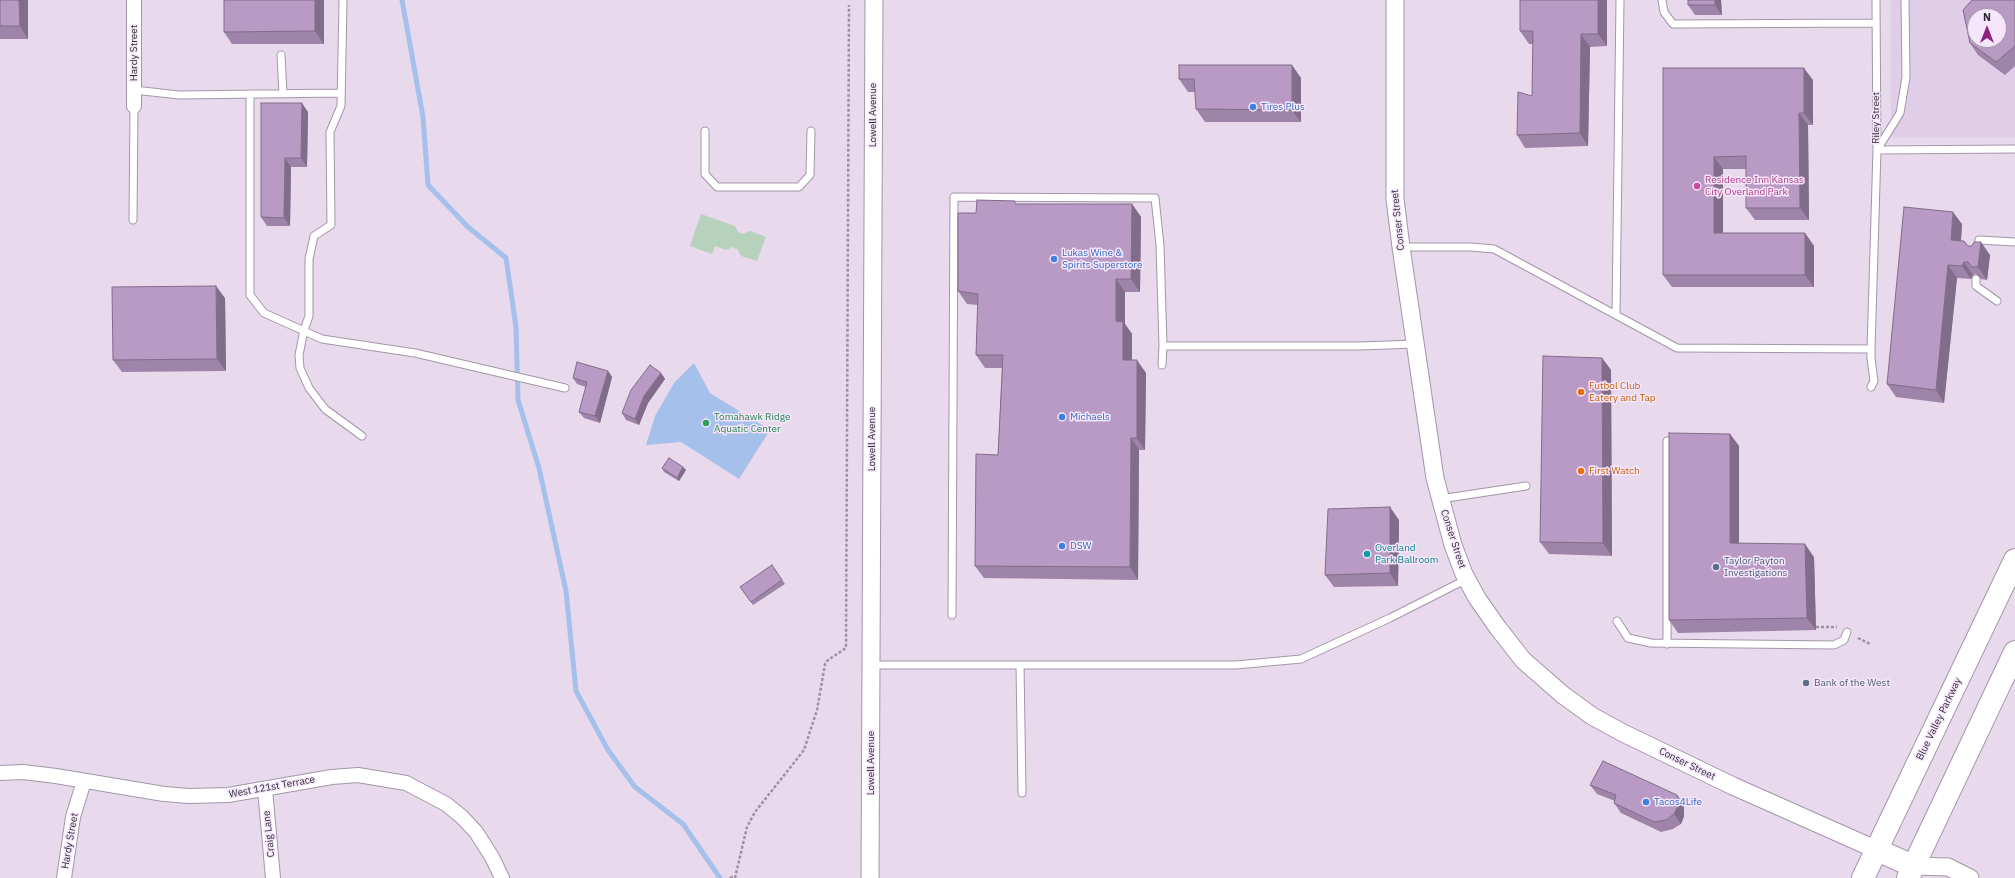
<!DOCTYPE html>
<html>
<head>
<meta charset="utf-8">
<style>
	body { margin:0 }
	#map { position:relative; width:2015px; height:878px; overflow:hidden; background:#e8d9ed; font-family:"IBM Plex Sans",sans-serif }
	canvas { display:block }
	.north { position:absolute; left:1967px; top:8px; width:40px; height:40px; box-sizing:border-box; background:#f5e6fb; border:1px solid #a79bab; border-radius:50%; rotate:0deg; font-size:11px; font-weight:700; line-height:16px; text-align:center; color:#312b33 }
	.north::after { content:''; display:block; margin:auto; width:14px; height:18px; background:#8e1f81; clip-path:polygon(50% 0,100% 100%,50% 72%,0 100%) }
</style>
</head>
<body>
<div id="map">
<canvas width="2015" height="878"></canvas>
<div class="north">N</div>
</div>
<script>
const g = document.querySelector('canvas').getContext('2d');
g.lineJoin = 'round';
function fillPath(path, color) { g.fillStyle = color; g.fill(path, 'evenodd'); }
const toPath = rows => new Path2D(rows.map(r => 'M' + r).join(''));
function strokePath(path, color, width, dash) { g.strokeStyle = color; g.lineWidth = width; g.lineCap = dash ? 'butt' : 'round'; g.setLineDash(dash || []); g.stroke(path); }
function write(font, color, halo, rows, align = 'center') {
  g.font = font + ' "IBM Plex Sans",sans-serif'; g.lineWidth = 3; g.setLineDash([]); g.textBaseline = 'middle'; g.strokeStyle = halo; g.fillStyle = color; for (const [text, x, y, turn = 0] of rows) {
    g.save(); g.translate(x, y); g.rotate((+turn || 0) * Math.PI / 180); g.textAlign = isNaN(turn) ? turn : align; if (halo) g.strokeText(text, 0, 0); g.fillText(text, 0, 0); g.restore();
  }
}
fillPath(toPath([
	[1891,0,2015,0,2015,138,1891,138],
	[1975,16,1999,16,1999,40,1975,40]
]), '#e0cde8');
fillPath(toPath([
	[701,214,735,226,738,232,743,234,750,231,766,237,757,261,741,256,738,250,733,247,726,250,715,246,712,254,690,246]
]), '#b6d1bc');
fillPath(toPath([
	[694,363,710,393,770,430,739,479,681,442,646,445,655,416,674,383]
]), '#a5c0ea');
strokePath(toPath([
	[402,0,423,117,428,185,468,227,506,258,516,327,518,400,539,468,566,591,576,691,608,750,635,787,683,824,720,878]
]), '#a5c0ea', 5);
const service = toPath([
	[343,0,341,106,330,132,331,225,314,236,309,259,309,316,304,330,299,355,300,368,309,388,325,409,362,436],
	[1662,0,1664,12,1673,24,1876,23],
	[281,55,283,94],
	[134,90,179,95,341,93],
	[250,94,250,295,264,313,322,339,415,353,565,388],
	[705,131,705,174,717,187,799,187,810,175,811,131],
	[1877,150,1900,113,1906,77,1905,0],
	[1877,150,2015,149],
	[133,220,134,106],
	[1401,247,1471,247,1494,249,1677,348,1871,349,1877,150,1876,0],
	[1978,251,1979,240,2015,242],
	[1976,279,1976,286,1997,301],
	[1616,315,1620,0],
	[1162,365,1163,346,1360,346,1415,344],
	[1871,387,1874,381,1871,358,1871,349],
	[1667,441,1667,644],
	[1440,499,1526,486],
	[952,615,954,197,1155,198,1160,245,1163,346],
	[1617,621,1628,638,1651,643,1834,645,1844,640,1847,632],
	[871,665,1236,665,1301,659,1390,618,1467,579],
	[1020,665,1022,793]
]);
const minor = toPath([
	[134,0,134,106],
	[0,773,23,772,56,776,164,794,189,796,228,795,332,777,358,775,406,783,446,804,462,817,476,832,492,857,502,878],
	[265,789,273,878],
	[64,878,73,817,84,781]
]);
const tertiary = toPath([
	[1395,0,1395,199,1401,247,1435,478,1453,545,1464,574,1477,598,1498,628,1523,660,1563,695,1592,716,1623,733,1733,786,1877,850],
	[1913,866,1948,867,1970,878],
	[870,878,874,0]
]);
const primary = toPath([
	[1877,850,1913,866],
	[1863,878,2015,560],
	[1908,878,2015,652]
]);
strokePath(service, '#a496a9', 9);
strokePath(minor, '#a496a9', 16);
strokePath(tertiary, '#a496a9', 19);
strokePath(primary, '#a496a9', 24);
strokePath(toPath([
	[1816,627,1837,627],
	[1858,638,1870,644],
	[730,878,734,876],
	[735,878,747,827,755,812,804,750,817,710,825,664,828,660,846,648,849,5]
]), '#9d92a1', 2.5, [3, 2]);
strokePath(service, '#fff', 7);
strokePath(minor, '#fff', 14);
strokePath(tertiary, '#fff', 17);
strokePath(primary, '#fff', 22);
fillPath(toPath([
	[0,0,28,0,28,39,0,39],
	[224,0,324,0,324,44,232,44,224,32],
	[1520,0,1607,0,1607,46,1590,47,1588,146,1525,148,1517,135,1532,96,1533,44,1529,44,1520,31],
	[1721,0,1722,15,1695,15,1688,5],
	[2015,0,2015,66,2005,75,1978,55,1970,43],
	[1663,68,1813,80,1813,125,1808,125,1809,220,1755,220,1746,208,1746,169,1723,169,1723,233,1805,233,1814,246,1814,287,1672,287,1663,275],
	[1301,78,1301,122,1205,122,1196,109,1195,92,1188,92,1179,79],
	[261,103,308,112,307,167,291,167,290,226,267,226,261,217],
	[1017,204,1132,204,1141,217,1140,292,1125,292,1125,324,1132,334,1132,360,1146,373,1145,450,1139,450,1138,580,984,578,975,566,998,455,1002,368,985,368,976,355,978,305,967,304,958,291,976,213],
	[1962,224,1961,241,1968,246,1990,255,1987,280,1981,279,1976,274,1973,275,1971,279,1957,278,1944,403,1896,397,1887,384],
	[225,298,226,371,122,372,113,360],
	[1602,358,1611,370,1612,556,1549,554,1540,542],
	[608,371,612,377,600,423,584,418,579,412,586,387,577,384,573,378],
	[661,373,665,379,648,403,639,425,626,420,622,413],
	[1730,434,1739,446,1739,543,1814,557,1816,630,1678,633,1669,620],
	[683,467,686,470,679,481,664,472,662,468],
	[1399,520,1398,586,1334,587,1325,575],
	[772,565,785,584,753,605,740,587],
	[1590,785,1677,795,1684,805,1684,816,1681,824,1673,829,1661,832,1621,813,1614,803,1615,801,1597,794]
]), '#9e84a9');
fillPath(toPath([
	[19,0,28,0,28,39,20,26],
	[315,0,324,0,324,44,315,31],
	[1598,0,1607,0,1607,46,1598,34],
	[1715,0,1721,0,1722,15,1715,5],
	[1581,34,1590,47,1588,146,1580,133],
	[1292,65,1301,78,1301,122,1292,110],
	[1804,68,1813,80,1813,125,1804,113],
	[302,103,308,112,307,167,301,158],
	[1799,113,1808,125,1809,220,1800,208],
	[1714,157,1723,169,1723,246,1714,233],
	[285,158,291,167,290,226,284,218],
	[1132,204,1141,217,1140,292,1131,279],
	[1953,212,1962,224,1960,252,1951,240],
	[1805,233,1814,246,1814,287,1805,275],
	[1981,242,1990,255,1987,280,1978,267],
	[1964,262,1973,275,1971,279,1962,266],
	[1948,265,1957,278,1944,403,1936,390],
	[1116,279,1125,292,1125,324,1132,334,1132,373,1123,360,1116,321],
	[216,286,225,298,226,371,217,359],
	[1602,358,1611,370,1612,556,1603,543],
	[1137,360,1146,373,1145,450,1137,438],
	[608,371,612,377,600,423,595,416],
	[661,373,665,379,648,403,639,425,635,419,644,396],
	[1730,434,1739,446,1739,556,1730,543],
	[1131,438,1139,450,1138,580,1130,567],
	[683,467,686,470,679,481,677,478],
	[1390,507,1399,520,1398,586,1390,573],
	[1805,544,1814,557,1816,630,1807,618],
	[1677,795,1684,805,1684,816,1681,824,1674,814]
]), '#816c89');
const building = toPath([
	[0,0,19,0,20,26,0,26,0,0],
	[224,0,315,0,315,31,224,32,224,0],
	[1520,0,1598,0,1598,34,1581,34,1580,133,1517,135,1518,92,1532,96,1533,31,1520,31,1520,0],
	[1688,0,1715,0,1715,5,1688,5,1688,0],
	[1972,0,2015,0,2015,46,1996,62,1970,43,1963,10,1972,0],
	[1975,16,1999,16,1999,40,1975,40,1975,16],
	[1179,65,1292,65,1292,110,1196,109,1194,79,1179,79,1179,65],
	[1663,68,1804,68,1804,113,1799,113,1800,208,1746,208,1746,156,1714,157,1714,233,1805,233,1805,275,1663,275,1663,68],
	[261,103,302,103,301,158,285,158,284,218,261,217,261,103],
	[977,200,1015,201,1015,204,1132,204,1131,279,1116,279,1116,321,1123,322,1123,360,1137,360,1137,438,1131,438,1130,567,975,566,976,454,998,455,1003,355,976,355,978,294,958,291,958,213,976,213,977,200],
	[1904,207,1953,212,1951,240,1964,241,1968,246,1972,246,1974,242,1981,242,1978,267,1972,267,1968,262,1964,262,1962,266,1948,265,1936,390,1887,384,1904,207],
	[216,286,217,359,113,360,112,287,216,286],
	[1543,356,1602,358,1603,543,1540,542,1543,356],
	[577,362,608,371,595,416,579,412,587,382,573,378,577,362],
	[650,365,661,373,644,396,635,419,622,413,631,390,650,365],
	[1669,433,1730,434,1730,543,1805,544,1807,618,1669,620,1669,433],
	[669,458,683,467,677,478,662,468,669,458],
	[1390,507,1390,573,1325,575,1328,509,1390,507],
	[772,565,782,580,751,602,740,587,772,565],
	[1603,761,1677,795,1678,806,1674,814,1666,820,1654,822,1614,803,1616,795,1590,785,1603,761]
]);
fillPath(building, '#b89ac4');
strokePath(building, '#816c89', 1);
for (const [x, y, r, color] of [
	[1253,107,4,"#3f7fe0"],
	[1697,186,4,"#d1479c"],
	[1054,259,4,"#3f7fe0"],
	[1581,392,4,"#e8710a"],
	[1062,417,4,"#3f7fe0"],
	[706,423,4,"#2e9e5b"],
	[1581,471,4,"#e8710a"],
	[1062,546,4,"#3f7fe0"],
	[1367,554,4,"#0f9aa8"],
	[1716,567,4,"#5c6f8a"],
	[1806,683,4,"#5c6f8a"],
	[1646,802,4,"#3f7fe0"]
]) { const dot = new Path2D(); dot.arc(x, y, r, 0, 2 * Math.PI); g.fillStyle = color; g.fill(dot); strokePath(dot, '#f5e6fb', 1.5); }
write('10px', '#312b33', '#f5e6fb', [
	["Hardy Street",134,53,-90],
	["Lowell Avenue",873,115,-90],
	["Riley Street",1876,118,-90],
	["Conser Street",1398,220,-96],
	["Lowell Avenue",872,439,-90],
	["Conser Street",1453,539,72],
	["Blue Valley Parkway",1939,719,-64],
	["Lowell Avenue",871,763,-90],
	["Conser Street",1687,764,26],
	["West 121st Terrace",272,787,-10],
	["Craig Lane",269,834,-96],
	["Hardy Street",70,841,-80]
]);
write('10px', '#366cbe', '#f5e6fb', [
	["Tires Plus",1261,107],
	["Lukas Wine &",1062,253],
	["Spirits Superstore",1062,265],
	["Michaels",1070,417],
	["DSW",1070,546],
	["Tacos4Life",1654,802]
], 'left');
write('10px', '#b23c85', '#f5e6fb', [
	["Residence Inn Kansas",1705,180],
	["City Overland Park",1705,192]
], 'left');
write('10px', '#c56008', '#f5e6fb', [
	["Futbol Club",1589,386],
	["Eatery and Tap",1589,398],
	["First Watch",1589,471]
], 'left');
write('10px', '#27864d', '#f5e6fb', [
	["Tomahawk Ridge",714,417],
	["Aquatic Center",714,429]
], 'left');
write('10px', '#0d838f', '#f5e6fb', [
	["Overland",1375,548],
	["Park Ballroom",1375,560]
], 'left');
write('10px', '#4e5e75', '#f5e6fb', [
	["Taylor Payton",1724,561],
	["Investigations",1724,573],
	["Bank of the West",1814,683]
], 'left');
</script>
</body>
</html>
